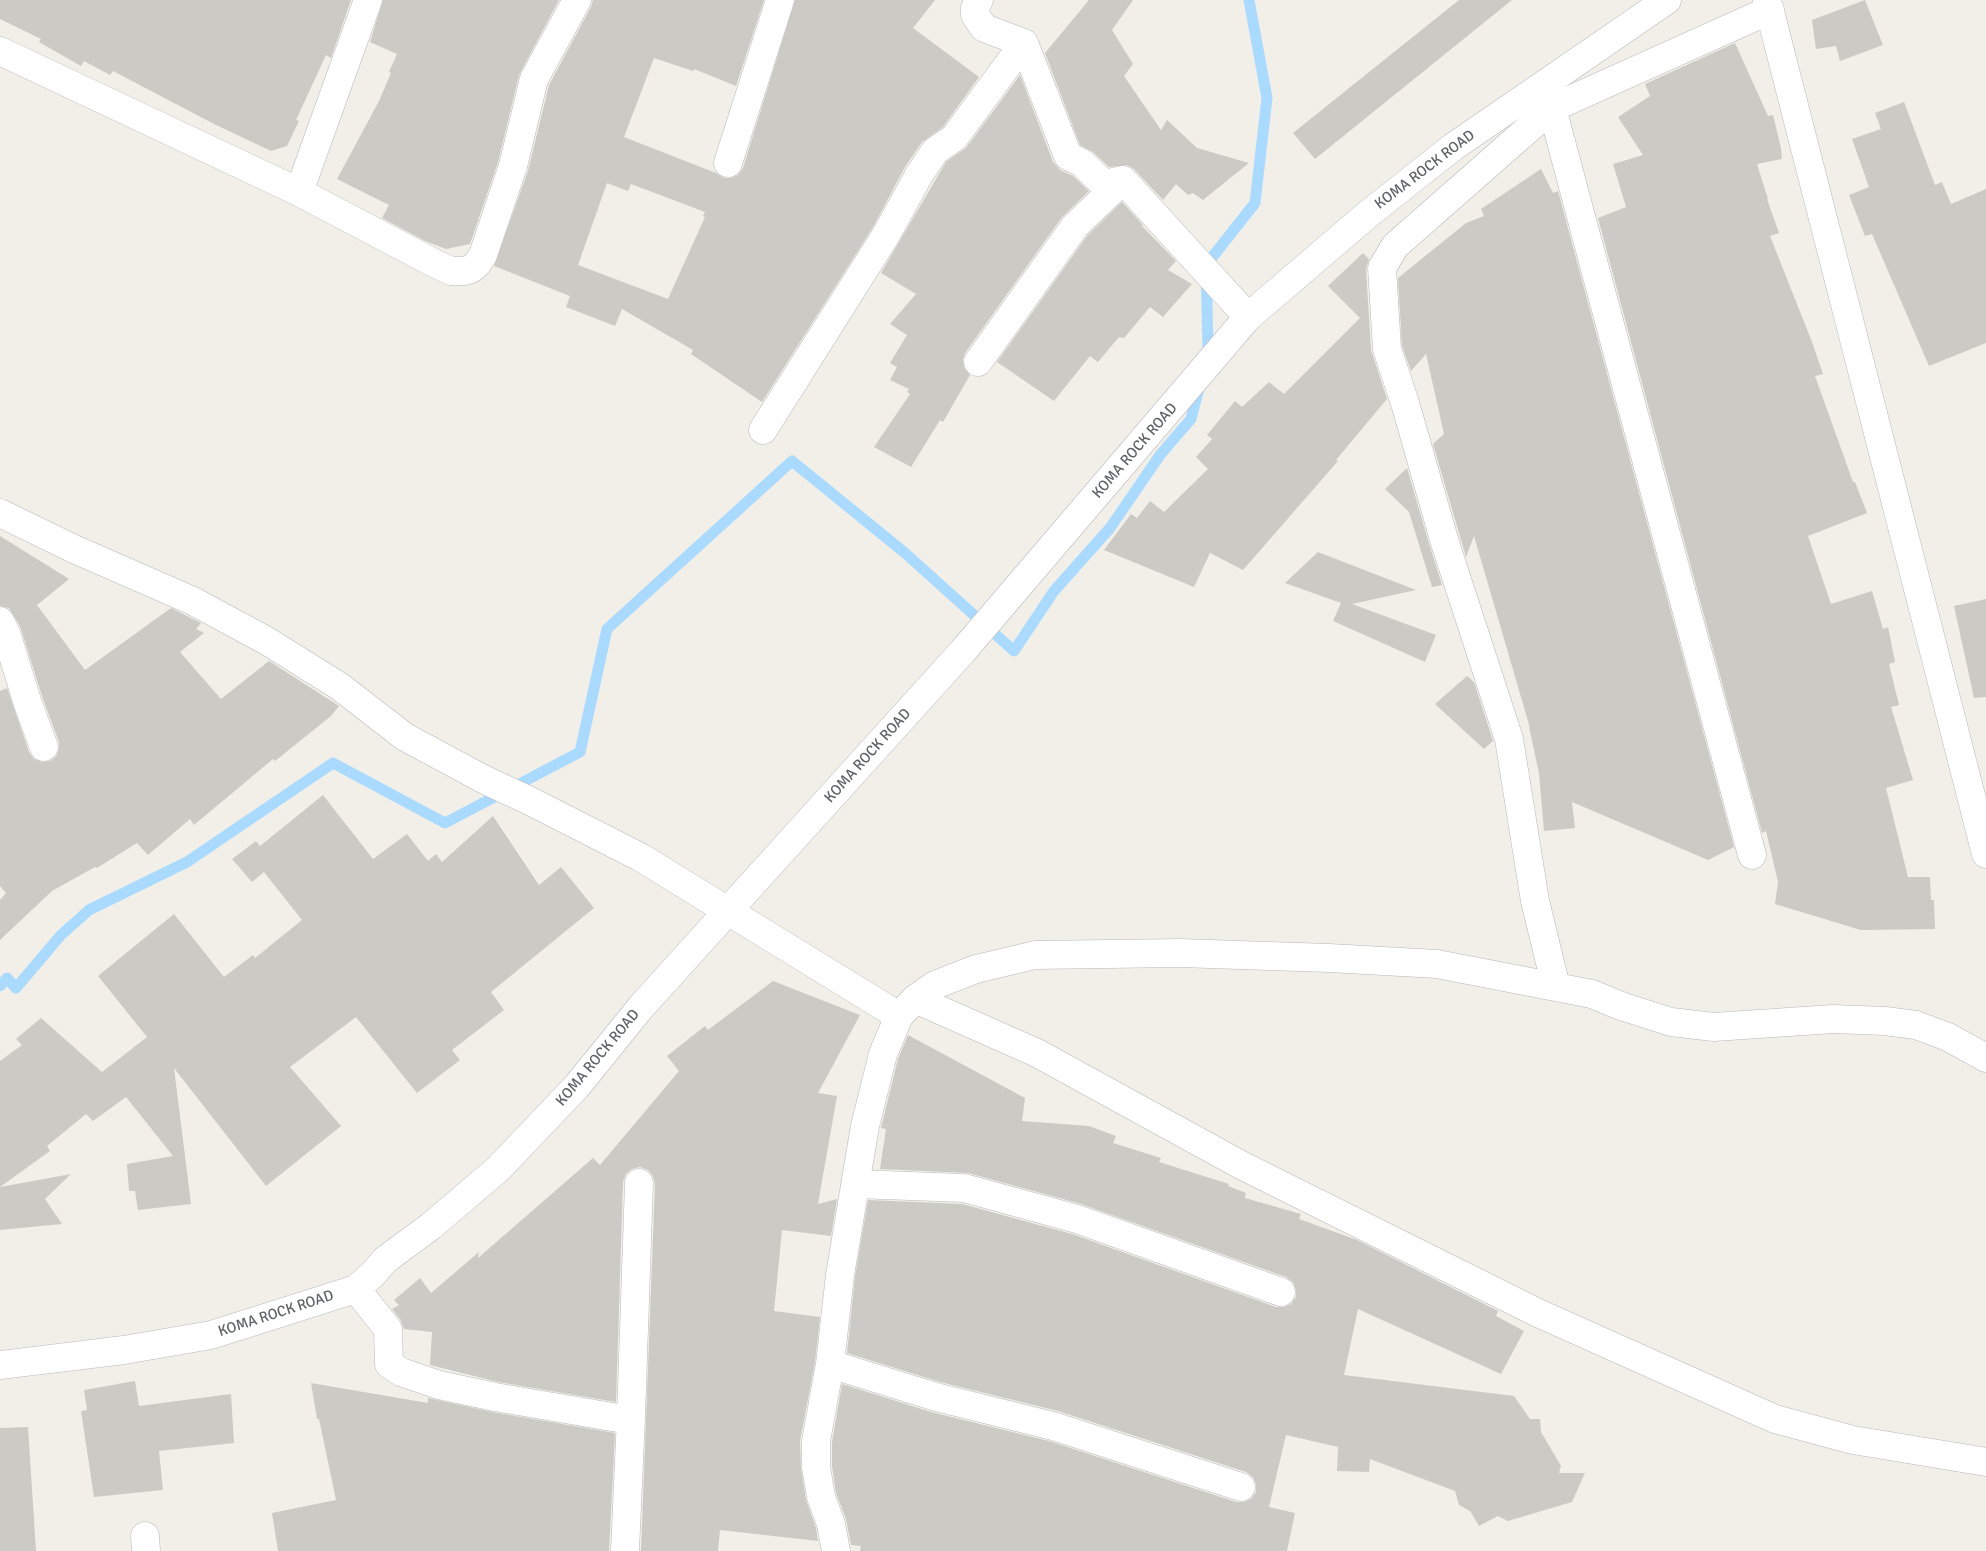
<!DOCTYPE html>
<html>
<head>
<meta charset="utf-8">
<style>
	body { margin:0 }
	canvas { display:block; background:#f1efe8 }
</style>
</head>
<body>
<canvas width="1986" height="1551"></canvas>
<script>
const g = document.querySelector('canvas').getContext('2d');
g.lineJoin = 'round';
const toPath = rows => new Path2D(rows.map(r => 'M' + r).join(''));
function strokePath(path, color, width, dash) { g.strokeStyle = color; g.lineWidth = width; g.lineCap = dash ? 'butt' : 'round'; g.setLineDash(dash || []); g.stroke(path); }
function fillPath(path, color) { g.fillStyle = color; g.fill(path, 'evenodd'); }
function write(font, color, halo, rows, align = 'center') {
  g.font = font + ' Signika,sans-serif'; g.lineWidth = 4.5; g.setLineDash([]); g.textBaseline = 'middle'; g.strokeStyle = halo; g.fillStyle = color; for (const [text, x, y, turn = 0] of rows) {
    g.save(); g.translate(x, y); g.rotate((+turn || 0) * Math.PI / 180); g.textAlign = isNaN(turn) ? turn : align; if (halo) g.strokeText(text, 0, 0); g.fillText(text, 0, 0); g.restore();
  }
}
strokePath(toPath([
	[1206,356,1208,348,1206,265,1255,203,1267,98,1249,0],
	[0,986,7,978,16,988,61,935,89,910,187,862,333,763,445,823,580,752,607,629,792,461,905,553,1014,651,1054,591,1110,528,1160,455,1191,419,1200,384]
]), '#aadaff', 11);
fillPath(toPath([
	[0,0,351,0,331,58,326,55,296,120,299,121,287,146,271,151,214,124,113,71,110,75,84,61,81,66,39,42,41,39,0,19],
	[383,0,559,0,519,75,498,162,470,244,446,249,425,241,382,218,389,205,337,179,379,101,391,73,389,72,397,54,370,42],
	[593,0,764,0,736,86,694,69,693,71,654,58,624,137,716,173,724,178,731,178,738,175,743,168,795,0,935,0,913,28,979,77,943,127,922,142,905,167,873,227,762,402,691,354,693,350,622,309,615,326,566,307,570,296,494,266,528,171,549,85,591,7],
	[607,183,628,191,631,184,705,212,703,216,705,217,668,299,578,265],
	[1089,0,1133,0,1112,30,1133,64,1124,76,1161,130,1167,120,1197,148,1249,163,1203,200,1193,193,1188,195,1176,184,1163,200,1134,169,1127,165,1109,167,1093,152,1080,145,1045,53],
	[1459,0,1512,0,1315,159,1293,133],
	[1865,0,1883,45,1840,61,1836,46,1816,49,1812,20],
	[1735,43,1768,116,1773,115,1781,148,1782,159,1757,164,1768,199,1767,199,1779,233,1770,236,1812,342,1823,374,1815,376,1853,482,1855,482,1867,513,1808,536,1831,604,1872,591,1883,629,1888,627,1895,662,1889,664,1899,705,1891,707,1913,780,1886,788,1908,877,1930,877,1931,900,1934,900,1935,929,1861,930,1775,904,1778,882,1766,831,1762,833,1598,218,1626,207,1613,164,1643,155,1618,117,1650,96,1645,84],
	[1020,75,1053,162,1060,170,1073,176,1089,191,1062,217,965,353,963,360,964,368,970,375,943,422,940,420,911,467,874,447,910,394,907,392,909,389,890,380,897,367,890,363,907,335,890,324,916,294,881,273,946,162,966,148],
	[1904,102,1935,185,1942,182,1951,204,1986,189,1986,343,1929,366,1872,234,1865,236,1849,195,1869,187,1852,139,1881,129,1875,113],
	[1541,169,1553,193,1558,191,1734,847,1708,860,1572,802,1575,828,1544,831,1539,773,1529,727,1530,728,1474,536,1466,557,1433,444,1444,434,1426,354,1411,371,1402,346,1398,278,1466,223,1484,216,1481,209],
	[1122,202,1143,225,1142,226,1176,261,1168,270,1192,284,1163,317,1150,307,1124,338,1119,337,1098,362,1090,356,1054,401,997,362,1087,236],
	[1363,253,1369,259,1366,269,1371,350,1387,399,1336,460,1338,461,1243,570,1210,553,1194,587,1104,550,1131,514,1137,518,1150,501,1164,512,1208,469,1196,457,1212,439,1207,435,1235,401,1242,407,1269,382,1284,394,1360,318,1328,286],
	[1407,468,1430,547,1442,585,1432,587,1409,512,1385,489],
	[0,536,69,579,37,605,85,670,171,608,201,623,196,629,204,633,180,652,221,699,269,661,339,706,331,716,275,761,273,759,194,825,190,819,148,855,137,843,97,868,95,867,52,891,0,940,0,900,6,893,0,886,0,691,7,688,29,752,34,759,42,762,50,761,56,757,59,749,59,742,43,699,20,626,9,608,0,606],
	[1318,552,1416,590,1352,604,1436,635,1425,662,1333,621,1341,603,1285,583],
	[1986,599,1986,697,1974,698,1954,606],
	[1467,676,1474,682,1493,741,1484,749,1435,704],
	[323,795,373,859,407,834,428,861,436,854,442,862,493,816,539,885,561,867,594,908,491,992,504,1010,452,1050,460,1060,417,1093,356,1017,290,1067,341,1126,266,1186,174,1068,191,1204,138,1210,135,1191,129,1191,127,1164,173,1156,126,1097,93,1121,86,1114,47,1146,50,1151,0,1187,0,1061,22,1045,16,1039,41,1018,102,1072,147,1037,98,976,174,914,224,977,253,955,255,958,302,920,264,872,252,882,232,859,256,841,260,846],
	[773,981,860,1015,818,1093,837,1096,818,1204,837,1199,831,1236,782,1230,774,1311,820,1317,815,1362,800,1441,801,1469,806,1500,816,1528,818,1541,720,1530,718,1551,641,1551,655,1184,653,1176,648,1170,640,1167,632,1169,626,1174,623,1182,616,1402,498,1382,430,1365,432,1332,404,1329,400,1319,392,1309,399,1305,394,1300,420,1278,431,1293,479,1252,478,1258,593,1158,600,1165,679,1071,667,1056,705,1026,708,1030],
	[908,1035,1025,1098,1022,1121,1089,1126,1116,1136,1113,1143,1161,1158,1159,1162,1229,1184,1228,1186,1246,1193,1245,1198,1301,1214,1299,1219,1357,1240,1498,1311,1496,1316,1524,1331,1501,1374,1358,1309,1344,1375,1514,1396,1530,1419,1540,1419,1541,1432,1561,1466,1559,1473,1585,1473,1572,1502,1508,1521,1498,1516,1479,1526,1470,1511,1459,1505,1455,1491,1370,1459,1369,1472,1337,1471,1338,1447,1286,1435,1269,1507,1295,1513,1287,1551,860,1551,861,1546,851,1545,846,1519,836,1493,832,1466,832,1442,842,1384,931,1412,1049,1441,1236,1502,1244,1502,1251,1499,1256,1492,1256,1484,1253,1477,1246,1472,1058,1411,940,1382,847,1353,855,1277,868,1200,962,1204,1072,1234,1276,1307,1283,1307,1291,1304,1296,1297,1296,1290,1293,1282,1286,1277,1081,1204,968,1173,880,1169,886,1129,881,1128,898,1059],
	[71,1174,45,1199,62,1224,0,1230,0,1187],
	[135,1381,139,1406,231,1394,234,1443,159,1451,163,1490,94,1497,81,1411,87,1410,84,1390],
	[311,1383,428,1403,428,1398,492,1412,615,1433,609,1551,278,1551,272,1513,336,1500,319,1419,317,1419],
	[28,1427,36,1551,0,1551,0,1428]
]), '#cccac5');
const minor = toPath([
	[979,0,975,8,975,15,984,28,1024,43,1068,156,1082,163,1104,184,1123,180,1248,317],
	[1767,0,1986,854],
	[0,51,299,192,434,263,451,271,464,271,471,269,477,264,483,255,513,166,534,79,577,0],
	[1550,93,1552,108,1752,855],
	[728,163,780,0],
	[299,192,368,0],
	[978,362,1075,226,1123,180],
	[763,430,886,235,919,175,935,151,954,138,1024,43],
	[0,513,74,549,193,601,267,641,339,686,405,737,485,780,528,800,640,857,899,1016],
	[0,621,6,633,28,704,44,747],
	[1556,987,1535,901,1509,739,1445,543,1405,403,1387,349,1382,268,1395,246,1552,108,1770,10],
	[915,999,1037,1053,1241,1165,1538,1313,1775,1419,1853,1440,1986,1462],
	[856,1184,964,1188,1077,1219,1281,1292],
	[356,1289,388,1329,389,1364,401,1372,439,1385,495,1397,618,1418,631,1417,625,1551],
	[830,1364,936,1397,1053,1426,1241,1487],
	[631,1417,639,1183],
	[145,1536,146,1551],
	[836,1551,831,1524,821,1497,816,1467,816,1441,830,1364,840,1275,865,1126,883,1054,899,1016,915,999,935,985,976,969,1035,955,1180,953,1329,958,1437,964,1592,994,1621,1006,1671,1022,1714,1027,1833,1019,1885,1021,1916,1025,1948,1037,1986,1058]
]);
const secondary = toPath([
	[0,1365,124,1350,211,1335,356,1289,374,1273,385,1260,431,1226,498,1169,577,1086,641,1007,963,651,1248,317,1367,215,1453,147,1667,0]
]);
strokePath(minor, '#b5b8bc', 29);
strokePath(secondary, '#b6babf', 29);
strokePath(minor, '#fff', 28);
strokePath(secondary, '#fff', 28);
write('15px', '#5f6368', '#fff', [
	["KOMA ROCK ROAD",1425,170,-37],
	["KOMA ROCK ROAD",1135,451,-49],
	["KOMA ROCK ROAD",868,756,-48],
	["KOMA ROCK ROAD",598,1058,-50],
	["KOMA ROCK ROAD",276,1314,-18]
]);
</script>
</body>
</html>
